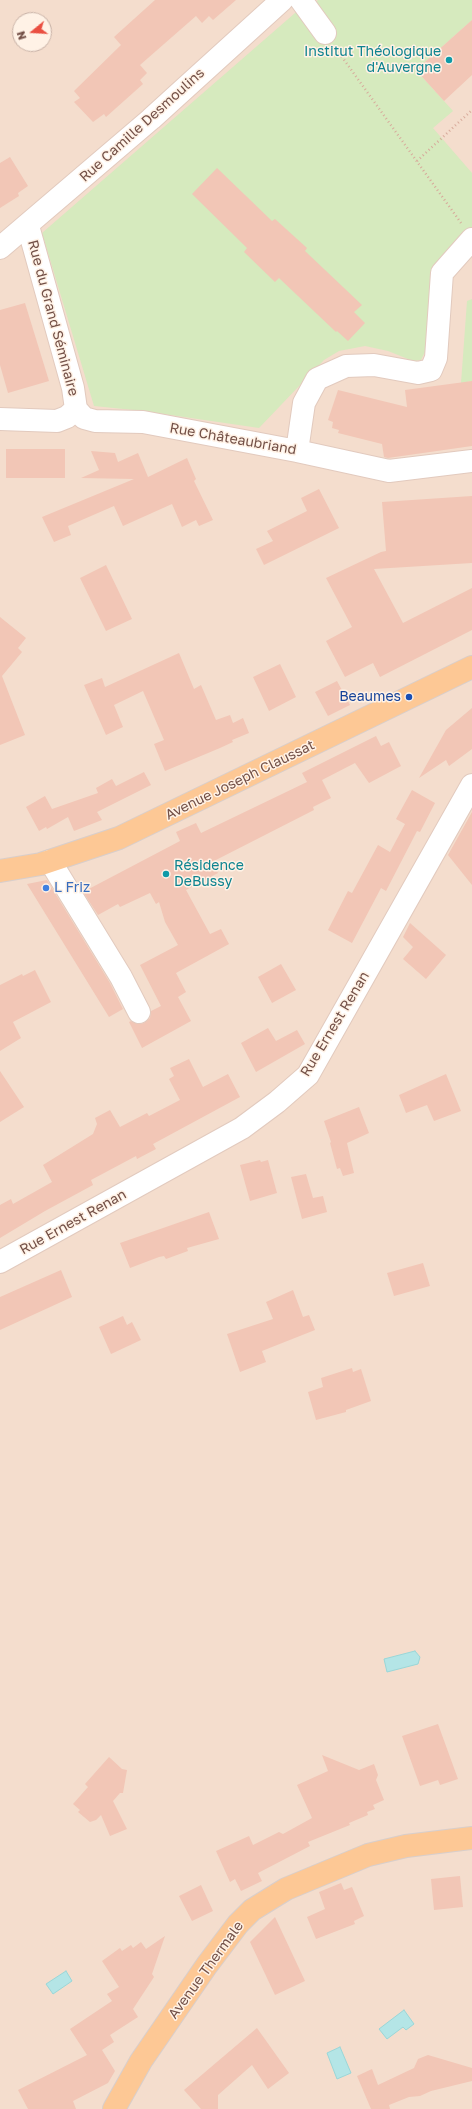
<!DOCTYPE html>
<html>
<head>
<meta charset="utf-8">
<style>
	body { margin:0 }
	#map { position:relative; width:472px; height:2109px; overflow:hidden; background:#fdeddf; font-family:"Golos Text",sans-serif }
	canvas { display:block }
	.north { position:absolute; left:12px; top:12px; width:40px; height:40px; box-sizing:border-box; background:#fff2e6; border:1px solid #c7b1a6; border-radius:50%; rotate:252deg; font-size:11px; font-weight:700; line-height:16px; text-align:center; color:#735047 }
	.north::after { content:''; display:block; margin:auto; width:14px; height:18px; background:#ea4f41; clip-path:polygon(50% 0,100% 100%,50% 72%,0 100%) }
</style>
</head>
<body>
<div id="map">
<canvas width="472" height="2109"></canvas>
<div class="north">N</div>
</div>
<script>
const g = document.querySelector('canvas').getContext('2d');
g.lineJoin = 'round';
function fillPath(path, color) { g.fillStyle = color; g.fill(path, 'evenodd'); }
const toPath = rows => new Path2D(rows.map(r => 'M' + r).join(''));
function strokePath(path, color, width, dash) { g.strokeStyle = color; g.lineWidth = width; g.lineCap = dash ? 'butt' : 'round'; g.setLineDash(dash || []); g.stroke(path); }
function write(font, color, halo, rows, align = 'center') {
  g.font = font + ' "Golos Text",sans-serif'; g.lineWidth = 3; g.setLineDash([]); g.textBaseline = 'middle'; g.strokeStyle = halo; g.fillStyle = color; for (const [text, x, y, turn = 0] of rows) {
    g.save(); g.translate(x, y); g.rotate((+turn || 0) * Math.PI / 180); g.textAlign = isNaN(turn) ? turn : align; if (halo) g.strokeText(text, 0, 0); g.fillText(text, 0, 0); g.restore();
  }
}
fillPath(toPath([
	[0,0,472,0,472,2109,0,2109],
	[20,20,44,20,44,44,20,44]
]), '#f4ddcd');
fillPath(toPath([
	[310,0,314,4,318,0,472,0,472,20,416,70,453,111,433,128,472,173,472,233,462,236,442,256,434,279,425,352,421,360,413,361,388,351,365,346,339,351,324,360,259,428,143,411,94,406,42,233],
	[472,299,472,381,461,383,467,301]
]), '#d6eabe');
const water = toPath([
	[415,1651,420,1657,418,1664,387,1672,384,1659,415,1651],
	[66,1971,72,1981,53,1994,46,1984,66,1971],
	[404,2010,414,2024,406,2030,403,2027,387,2039,379,2029,404,2010],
	[340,2047,351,2073,337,2079,327,2053,340,2047]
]);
fillPath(water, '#b4e5e6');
strokePath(water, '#9ad7d8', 1);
fillPath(toPath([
	[155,0,236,0,213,20,209,16,202,23,196,16,140,65,147,73,140,80,143,84,106,117,104,114,93,122,74,102,80,98,74,91,121,45,114,37],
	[472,20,472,75,444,101,416,70],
	[10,157,28,186,18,193,19,196,0,208,0,163],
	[217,168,272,221,275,219,307,248,305,251,362,305,354,312,365,323,348,341,337,331,336,332,279,278,275,282,244,252,247,248,192,194],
	[25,303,49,381,8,393,0,365,0,310],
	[472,381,472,446,388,458,384,457,382,444,338,433,339,430,332,428,333,422,328,420,338,390,407,407,405,390],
	[6,449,65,449,65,478,6,478],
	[91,451,115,453,118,462,138,453,148,477,187,458,196,479,194,481,213,520,199,526,196,520,182,527,172,504,123,526,114,506,68,526,71,535,54,542,42,517,134,479,81,478,99,470],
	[319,489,339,528,264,565,256,549,273,541,267,531,307,511,301,498],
	[472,496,472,563,374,569,403,623,472,588,472,630,380,677,373,663,345,677,326,641,352,627,326,578,381,552,386,551,382,502],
	[106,565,132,619,106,631,80,578],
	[0,617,26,638,18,648,22,652,2,676,25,735,0,745],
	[179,653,194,689,201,685,216,720,230,715,233,723,243,718,249,733,232,740,233,742,220,748,165,771,154,744,164,740,143,691,114,705,123,727,106,735,84,685,102,678,105,687],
	[280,664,296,697,269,711,253,677],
	[337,681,350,705,328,716,315,692],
	[472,708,472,749,449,766,446,760,419,778,446,730],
	[376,736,381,746,389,742,401,766,369,783,355,763,322,780,331,798,313,807,314,810,212,862,218,873,186,890,210,934,221,929,229,944,176,973,186,992,178,997,191,1021,142,1048,129,1022,131,1021,138,1024,144,1023,150,1018,151,1011,161,1006,140,965,178,945,165,922,159,902,156,904,150,893,120,907,118,904,98,915,83,892,180,841,176,832,196,823,201,833,307,782,302,773],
	[144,772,151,785,97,812,102,820,74,831,68,817,47,829,46,827,39,831,26,807,45,796,52,809,98,793,96,788,112,779,116,786],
	[412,790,435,803,420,832,417,831,386,891,381,888,352,943,328,930,348,891,352,893,378,845,390,852,405,824,396,819],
	[472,812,472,885,448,855],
	[47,880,110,983,123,1009,109,1017,27,884],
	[410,923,446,955,426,979,403,959,413,947,403,937],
	[281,964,296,990,272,1003,258,977],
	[35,970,51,1002,13,1022,21,1038,0,1051,0,985,22,974,23,976],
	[268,1028,276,1041,297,1030,305,1044,256,1072,241,1043],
	[189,1059,203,1087,228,1074,240,1097,153,1144,156,1149,137,1159,136,1156,91,1180,93,1185,45,1211,0,1238,0,1205,11,1199,13,1204,52,1182,43,1165,93,1134,97,1124,95,1118,110,1110,120,1127,147,1113,149,1116,180,1100,169,1079,174,1076,170,1068],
	[0,1071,24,1107,0,1122],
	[446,1074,461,1111,434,1121,427,1105,406,1113,399,1095],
	[359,1107,369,1133,347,1143,354,1173,343,1176,340,1168,337,1169,330,1143,331,1142,324,1121],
	[260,1160,261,1162,268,1160,277,1193,250,1201,240,1165],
	[306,1174,313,1198,323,1196,327,1212,302,1219,291,1177],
	[209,1212,219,1239,187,1248,188,1251,166,1259,164,1256,159,1257,130,1268,120,1243],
	[423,1263,430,1286,394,1296,387,1273],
	[61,1270,72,1297,0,1330,0,1297],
	[293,1290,303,1317,309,1315,315,1330,262,1351,266,1362,240,1372,227,1334,273,1319,266,1302],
	[123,1316,127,1325,132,1322,141,1340,111,1354,99,1327],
	[352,1368,353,1372,361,1369,371,1401,346,1410,346,1412,316,1420,308,1392,323,1387,321,1378],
	[438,1724,458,1779,440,1785,438,1780,420,1786,402,1736],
	[322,1755,359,1770,374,1764,378,1775,376,1780,384,1800,373,1805,375,1809,367,1812,368,1815,349,1823,350,1825,308,1842,310,1846,258,1873,262,1881,241,1891,235,1879,230,1882,216,1851,249,1836,253,1845,279,1832,283,1834,312,1818,297,1785,328,1771],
	[109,1757,122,1769,127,1770,123,1793,120,1793,113,1801,127,1829,110,1836,101,1815,96,1820,90,1822,78,1812,80,1810,73,1804,88,1787,85,1784],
	[460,1876,463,1907,434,1910,431,1879],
	[341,1883,344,1890,352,1887,364,1916,354,1921,355,1924,316,1939,307,1917,325,1909,319,1892],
	[201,1885,213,1911,192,1921,179,1896],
	[275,1917,305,1981,275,1995,250,1942],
	[165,1936,152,1974,154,1977,133,2009,138,2017,110,2035,114,2042,102,2050,115,2071,108,2083,73,2101,76,2109,28,2109,18,2090,87,2055,70,2029,112,2001,107,1994,119,1987,102,1961,120,1948,122,1951,131,1945,133,1948,141,1942,146,1949],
	[257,2028,289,2073,268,2089,252,2065,218,2095,218,2109,201,2109,184,2090],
	[428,2055,472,2068,472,2081,431,2091,420,2096,409,2097,389,2105,390,2109,371,2109,357,2076,372,2069,378,2085,414,2068,418,2059]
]), '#f2c6b6');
const minor = toPath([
	[301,0,325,33],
	[28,226,73,388,76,409],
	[0,248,151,119,282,0],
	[76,409,84,418,95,421,143,422,297,451,389,471,472,461],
	[0,419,57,421,67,417,76,409],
	[297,451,304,403,317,379,346,366,374,365,418,373,431,370,436,358,442,273,472,239],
	[50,861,121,977,139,1012],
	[0,1262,242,1128,277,1102,308,1075,472,785]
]);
const major = toPath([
	[0,871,41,864,119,838,472,667],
	[114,2109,141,2061,207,1965,238,1924,252,1910,286,1889,368,1855,406,1846,472,1838]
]);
strokePath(minor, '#e2cabe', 24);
strokePath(major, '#d8cecb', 24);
strokePath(toPath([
	[337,50,461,223],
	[417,161,472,110]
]), '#d7a99a', 2.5, [1, 3]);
strokePath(minor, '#fff', 22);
strokePath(major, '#fdc895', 22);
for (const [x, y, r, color] of [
	[449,60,4,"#0f9aa8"],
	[409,697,4,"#1a4fb4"],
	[166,874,4,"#0f9aa8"],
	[46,888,4,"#3f7fe0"]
]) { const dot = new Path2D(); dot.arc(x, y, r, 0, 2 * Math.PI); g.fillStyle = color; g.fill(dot); strokePath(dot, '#fff2e6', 1.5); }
write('14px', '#0d838f', '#fff2e6', [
	["Institut Théologique",441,52],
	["d'Auvergne",441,68],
	["Résidence",174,866,"left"],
	["DeBussy",174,882,"left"]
], 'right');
write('14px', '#735047', '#fff2e6', [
	["Rue Camille Desmoulins",142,125,-42],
	["Rue du Grand Séminaire",53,318,75],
	["Rue Châteaubriand",233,439,10],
	["Avenue Joseph Claussat",240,780,-26],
	["Rue Ernest Renan",335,1024,-59],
	["Rue Ernest Renan",73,1222,-29],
	["Avenue Thermale",206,1970,-54]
]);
write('14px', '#164399', '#fff2e6', [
	["Beaumes",401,697]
], 'right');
write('14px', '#366cbe', '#fff2e6', [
	["L Friz",54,888]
], 'left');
</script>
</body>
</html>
